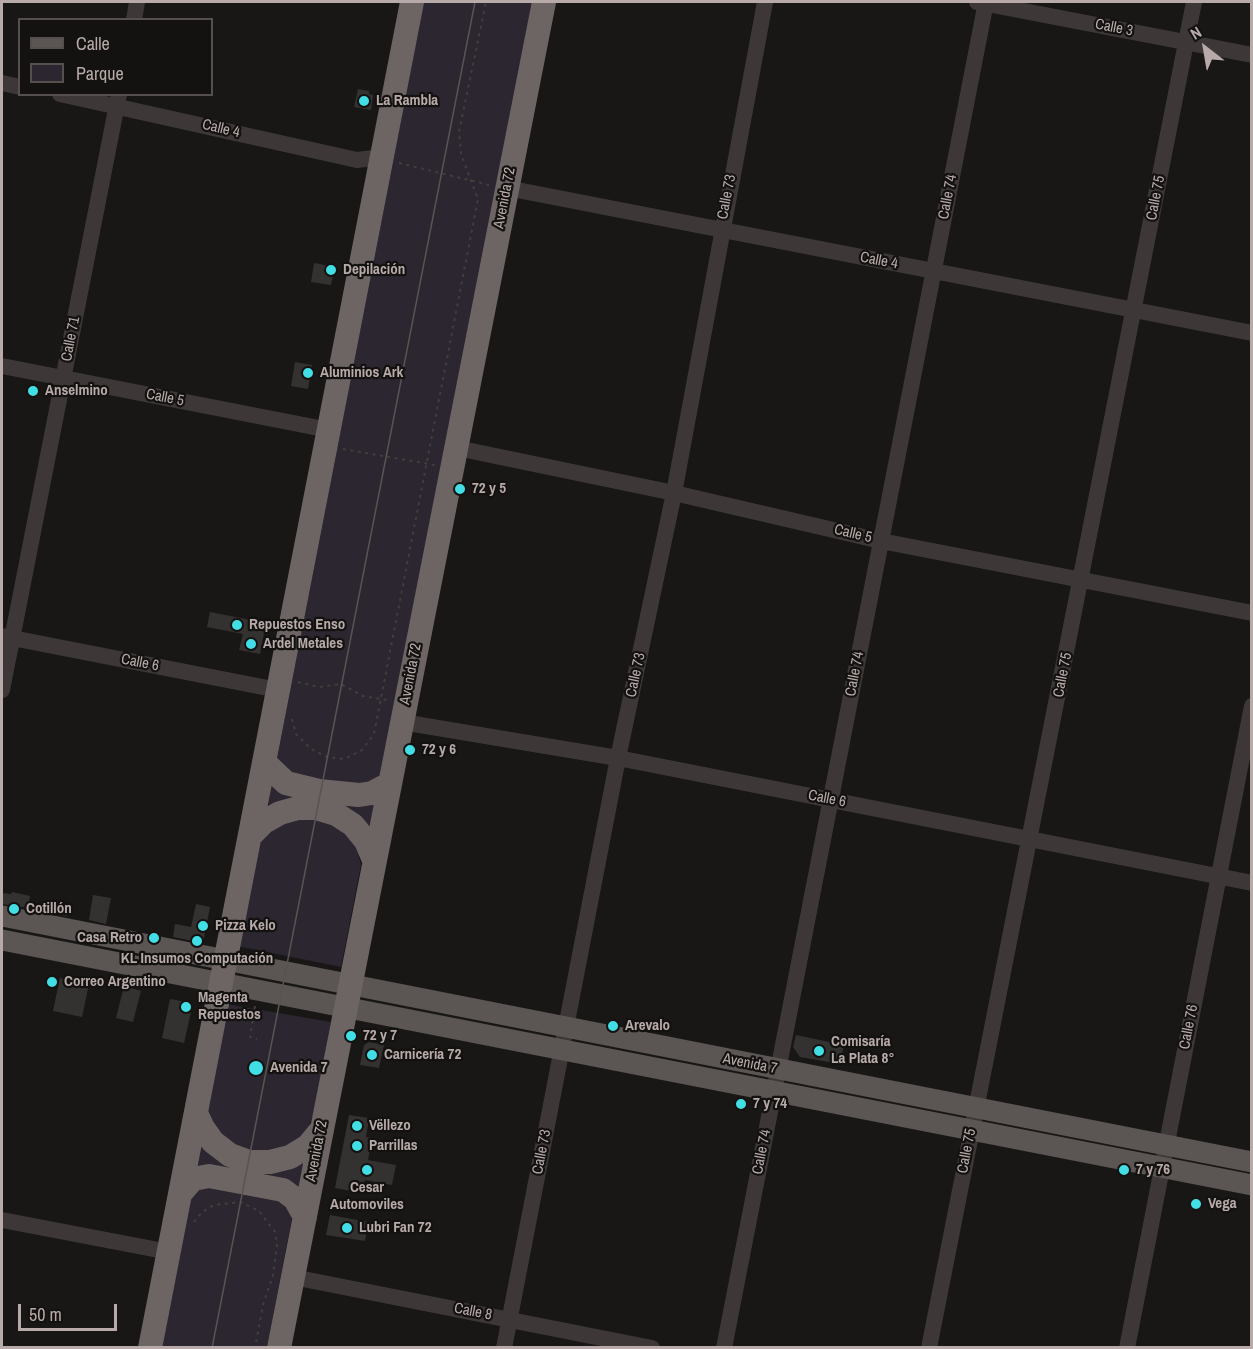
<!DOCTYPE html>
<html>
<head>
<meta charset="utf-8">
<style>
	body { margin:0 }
	#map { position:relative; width:1253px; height:1349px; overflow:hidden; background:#181716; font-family:"Archivo Narrow",sans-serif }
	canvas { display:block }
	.frame { position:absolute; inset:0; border:3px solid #b7aaa9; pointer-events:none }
	.legend { position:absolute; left:18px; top:18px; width:195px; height:78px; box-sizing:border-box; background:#131211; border:2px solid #554f4e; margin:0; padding:8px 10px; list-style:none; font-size:18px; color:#b7aaa9 }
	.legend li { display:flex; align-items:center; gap:12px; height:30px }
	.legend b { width:30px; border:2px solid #554f4e }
	.north { position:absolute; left:1175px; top:18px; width:60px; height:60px; -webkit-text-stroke:4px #131211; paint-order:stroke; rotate:329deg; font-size:16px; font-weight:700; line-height:24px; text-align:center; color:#b7aaa9 }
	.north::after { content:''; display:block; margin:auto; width:21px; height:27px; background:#b7aaa9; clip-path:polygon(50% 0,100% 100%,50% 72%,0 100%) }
	.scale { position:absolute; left:18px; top:1304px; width:99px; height:27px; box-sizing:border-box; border:3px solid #b7aaa9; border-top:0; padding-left:8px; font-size:18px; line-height:21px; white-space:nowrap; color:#b7aaa9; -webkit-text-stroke:4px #131211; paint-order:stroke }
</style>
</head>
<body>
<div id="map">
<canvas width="1253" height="1349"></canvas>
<div class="frame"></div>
<ul class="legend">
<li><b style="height:8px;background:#5b5554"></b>Calle</li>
<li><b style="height:16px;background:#2b262f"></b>Parque</li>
</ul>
<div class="north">N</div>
<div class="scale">50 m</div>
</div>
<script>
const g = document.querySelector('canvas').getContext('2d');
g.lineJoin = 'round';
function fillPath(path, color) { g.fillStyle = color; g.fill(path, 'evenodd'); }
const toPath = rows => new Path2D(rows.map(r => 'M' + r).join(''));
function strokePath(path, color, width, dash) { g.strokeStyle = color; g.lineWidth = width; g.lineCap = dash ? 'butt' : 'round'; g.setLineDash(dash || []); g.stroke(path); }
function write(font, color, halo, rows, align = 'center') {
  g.font = font + ' "Archivo Narrow",sans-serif'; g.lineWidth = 4.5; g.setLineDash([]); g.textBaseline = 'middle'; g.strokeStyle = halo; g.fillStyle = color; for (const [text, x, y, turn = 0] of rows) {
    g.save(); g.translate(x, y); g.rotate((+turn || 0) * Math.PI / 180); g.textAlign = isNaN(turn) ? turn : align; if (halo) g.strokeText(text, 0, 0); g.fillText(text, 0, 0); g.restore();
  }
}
fillPath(toPath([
	[424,2,533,2,379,779,371,788,290,778,277,760,279,748],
	[272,778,375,801,369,830,268,810],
	[291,815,336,821,356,846,361,865,341,967,237,946,261,841],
	[226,1004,331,1022,313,1115,307,1131,294,1144,255,1153,217,1137,205,1103],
	[199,1139,213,1155,306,1157,297,1191,193,1172],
	[195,1184,283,1196,293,1212,267,1347,157,1348,188,1191]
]), '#2b262f');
fillPath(toPath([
	[358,89,369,91,369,94,373,95,371,110,354,107],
	[314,263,335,267,331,285,311,282],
	[295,362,312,365,308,389,291,386],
	[210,612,266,623,260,654,239,650,243,634,207,627],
	[12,892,30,896,28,908,2,904,2,893,11,894],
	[93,895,111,898,106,924,89,920],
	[58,903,70,905,67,916,56,914],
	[196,904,210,907,203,943,173,937,175,924,191,927],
	[60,978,89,984,82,1017,53,1011],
	[124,986,141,991,133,1022,116,1018],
	[170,999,186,1002,191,1012,184,1043,162,1038],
	[796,1035,844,1045,840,1064,800,1057,793,1047],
	[369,1042,384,1045,379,1068,360,1065,364,1045],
	[349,1115,369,1118,366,1137,372,1138,368,1160,396,1165,392,1185,365,1180,362,1193,335,1188],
	[330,1215,368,1222,365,1241,326,1235]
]), '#343231');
strokePath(toPath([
	[399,163,489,185],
	[343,449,435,465],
	[298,682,319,687,341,684,363,696,387,700],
	[292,719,296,734,311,749,327,757,344,759,361,751,374,734,478,199,461,154,459,132,486,2],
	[255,1006,250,1037,257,1039],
	[194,1222,202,1212,214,1205,240,1202,259,1211,275,1232,277,1246,273,1275,263,1305,255,1348]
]), '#433e3d', 2, [3, 4.5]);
strokePath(toPath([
	[977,2,1252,55],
	[134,20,137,2],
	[2,83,20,87],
	[60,94,357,160,382,157],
	[507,188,1252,333],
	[2,366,329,430],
	[457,448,674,493,881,541,1252,613],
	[2,636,278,690],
	[2,690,119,94],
	[402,722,618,758,1252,883],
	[2,1220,169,1252],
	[293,1277,652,1348],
	[504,1348,618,758,674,493,765,2],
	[724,1348,986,2],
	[929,1348,1194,2],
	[1127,1348,1252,706]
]), '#3d3837', 16);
strokePath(toPath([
	[2,916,1252,1162],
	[2,940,1252,1185]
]), '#5b5554', 21);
strokePath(toPath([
	[264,762,286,783,319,791,359,795,372,793,389,784],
	[251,835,264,822,280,813,298,808,316,808,336,814,353,825,366,841,374,860],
	[196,1113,203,1128,213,1142,230,1155,249,1162,270,1162,290,1157,308,1146,321,1130],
	[180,1194,193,1179,209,1176,283,1190,295,1199,305,1217],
	[150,1348,412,2],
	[279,1348,544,2]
]), '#6d6564', 24);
strokePath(toPath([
	[212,1348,475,2]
]), '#595353', 1.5);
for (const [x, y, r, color] of [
	[364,101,6,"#41dfe5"],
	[331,270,6,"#41dfe5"],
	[308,373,6,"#41dfe5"],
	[33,391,6,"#41dfe5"],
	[460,489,6,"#41dfe5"],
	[237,625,6,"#41dfe5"],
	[251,644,6,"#41dfe5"],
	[410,750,6,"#41dfe5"],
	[14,909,6,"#41dfe5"],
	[203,926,6,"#41dfe5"],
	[154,938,6,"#41dfe5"],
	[197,941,6,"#41dfe5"],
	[52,982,6,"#41dfe5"],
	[186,1007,6,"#41dfe5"],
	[613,1026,6,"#41dfe5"],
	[351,1036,6,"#41dfe5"],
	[819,1051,6,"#41dfe5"],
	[372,1055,6,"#41dfe5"],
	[256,1068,8,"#41dfe5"],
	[741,1104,6,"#41dfe5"],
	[357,1126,6,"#41dfe5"],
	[357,1146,6,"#41dfe5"],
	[367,1170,6,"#41dfe5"],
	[1124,1170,6,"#41dfe5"],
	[1196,1204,6,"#41dfe5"],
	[347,1228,6,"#41dfe5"]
]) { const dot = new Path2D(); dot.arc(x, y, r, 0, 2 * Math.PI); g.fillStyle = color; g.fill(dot); strokePath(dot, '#131211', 2); }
write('15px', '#b7aaa9', '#131211', [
	["Calle 3",1114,28,11],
	["Calle 4",221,129,13],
	["Calle 73",727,197,-79],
	["Calle 74",948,197,-79],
	["Avenida 72",505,198,-79],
	["Calle 75",1156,198,-79],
	["Calle 4",879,261,11],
	["Calle 71",71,339,-79],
	["Calle 5",165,398,11],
	["Calle 5",853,534,13],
	["Calle 6",140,663,11],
	["Avenida 72",411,674,-79],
	["Calle 74",855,674,-79],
	["Calle 73",636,675,-78],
	["Calle 75",1063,675,-79],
	["Calle 6",827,799,11],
	["Calle 76",1189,1027,-79],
	["Avenida 7",750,1064,11],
	["Avenida 72",317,1151,-79],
	["Calle 75",967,1151,-79],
	["Calle 73",542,1152,-79],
	["Calle 74",762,1152,-79],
	["Calle 8",473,1312,11]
]);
write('bold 15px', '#b7aaa9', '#131211', [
	["La Rambla",376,101],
	["Depilación",343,270],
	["Aluminios Ark",320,373],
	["Anselmino",45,391],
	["72 y 5",472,489],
	["Repuestos Enso",249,625],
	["Ardel Metales",263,644],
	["72 y 6",422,750],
	["Cotillón",26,909],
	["Pizza Kelo",215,926],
	["Casa Retro",142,938,"right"],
	["KL Insumos Computación",197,959,"center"],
	["Correo Argentino",64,982],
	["Magenta",198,998],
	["Repuestos",198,1015],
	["Arevalo",625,1026],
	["72 y 7",363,1036],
	["Comisaría",831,1042],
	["La Plata 8°",831,1059],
	["Carnicería 72",384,1055],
	["Avenida 7",270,1068],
	["7 y 74",753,1104],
	["Vëllezo",369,1126],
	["Parrillas",369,1146],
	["7 y 76",1136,1170],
	["Cesar",367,1188,"center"],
	["Automoviles",367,1205,"center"],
	["Vega",1208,1204],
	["Lubri Fan 72",359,1228]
], 'left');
</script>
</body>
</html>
